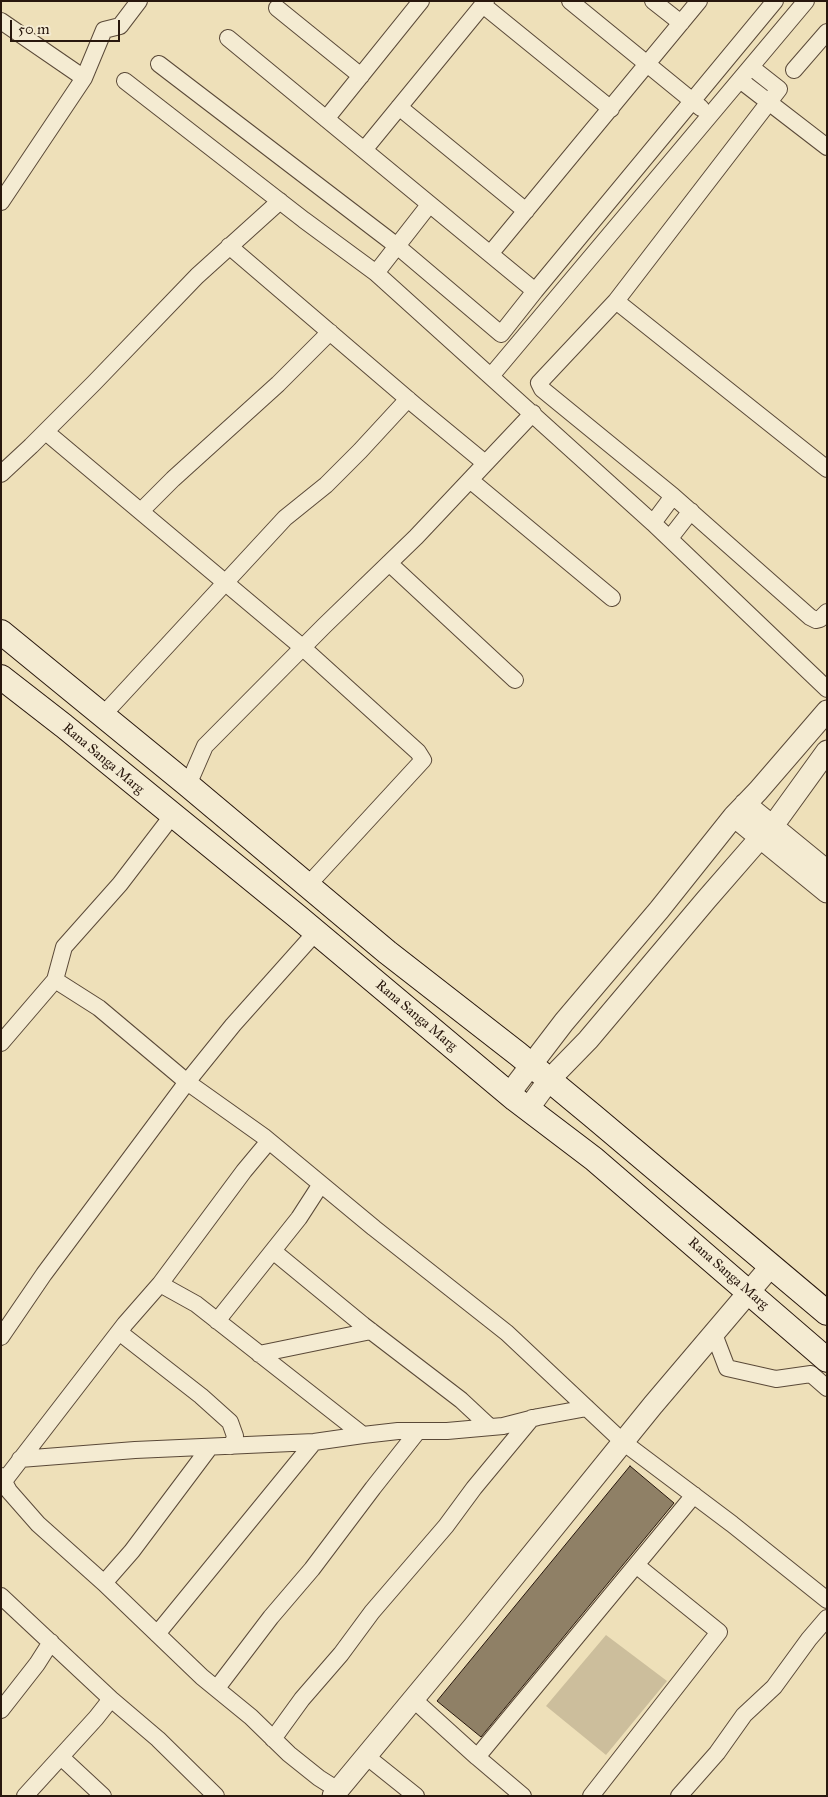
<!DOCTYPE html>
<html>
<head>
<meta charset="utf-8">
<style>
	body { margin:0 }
	#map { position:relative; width:828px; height:1797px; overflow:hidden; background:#eee0b9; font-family:"IM FELL Great Primer",serif }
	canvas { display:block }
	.frame { position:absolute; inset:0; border:2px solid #28170d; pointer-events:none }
	.scale { position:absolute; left:10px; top:20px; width:110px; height:22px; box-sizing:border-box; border:2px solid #28170d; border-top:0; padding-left:6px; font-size:15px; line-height:18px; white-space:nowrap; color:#28170d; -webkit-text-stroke:4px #f4ebd2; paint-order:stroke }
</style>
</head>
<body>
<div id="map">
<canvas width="828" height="1797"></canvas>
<div class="frame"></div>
<div class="scale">50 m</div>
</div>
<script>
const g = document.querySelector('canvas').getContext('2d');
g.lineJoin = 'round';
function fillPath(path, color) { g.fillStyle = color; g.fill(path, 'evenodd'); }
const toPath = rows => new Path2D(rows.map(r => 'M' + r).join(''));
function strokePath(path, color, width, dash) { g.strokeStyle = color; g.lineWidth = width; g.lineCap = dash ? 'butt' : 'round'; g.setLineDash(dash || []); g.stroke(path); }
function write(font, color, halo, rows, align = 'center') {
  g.font = font + ' "IM FELL Great Primer",serif'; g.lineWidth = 4; g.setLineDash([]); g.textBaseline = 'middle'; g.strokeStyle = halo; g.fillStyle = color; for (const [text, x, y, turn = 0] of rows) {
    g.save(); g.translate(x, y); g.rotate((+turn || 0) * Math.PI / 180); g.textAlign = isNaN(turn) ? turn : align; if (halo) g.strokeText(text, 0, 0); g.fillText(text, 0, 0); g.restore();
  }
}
fillPath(toPath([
	[606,1635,667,1681,606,1755,546,1706]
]), '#ccbe9c');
const building = toPath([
	[630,1466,674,1503,481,1737,437,1701,630,1466]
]);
fillPath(building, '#8f8066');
strokePath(building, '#28170d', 1);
const minor = toPath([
	[570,1,701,108],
	[653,1,681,23],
	[483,5,611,109],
	[277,8,361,76],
	[1,21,84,78],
	[159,64,397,246,501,334,535,291,228,38],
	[794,70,827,32],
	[740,80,827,147],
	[125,81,304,220,376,273,653,523,827,689],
	[399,107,526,211],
	[326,119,421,1],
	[364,150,486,1],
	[1,202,84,78,104,30,120,26,139,1],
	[229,246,416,406,485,463],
	[490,254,699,1],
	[376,273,429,205],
	[535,291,775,1],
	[616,301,779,89,751,67],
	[491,376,806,1],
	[46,432,302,647,418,752,423,760,308,885],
	[1,474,31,446,94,383,197,276,280,201],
	[470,480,612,598],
	[673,496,810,617,816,620,820,619,827,612],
	[141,511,173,479,278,384,330,332],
	[653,523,673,496,542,389,539,383,616,301,827,469],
	[670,538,691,511],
	[389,563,515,680],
	[103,715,285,518,326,485,360,451,408,399],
	[188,785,205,746,324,626,416,537,533,413],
	[55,980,64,947,120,884,172,816],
	[1,1043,55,980,99,1008,187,1082,263,1136,374,1228,507,1333,623,1442,732,1524,827,1600],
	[273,1251,363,1325,461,1400,490,1427],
	[160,1284,196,1304,363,1435,398,1431,447,1431,503,1426,538,1417,587,1408],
	[217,1321,299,1218,321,1184],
	[119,1332,201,1396,230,1422,235,1436,232,1446],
	[714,1334,727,1368,776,1379,811,1374,827,1388],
	[1,1337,44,1274,187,1082,233,1025,316,932],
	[259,1354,371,1331],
	[20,1459,135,1450,314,1442,363,1435],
	[1,1476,9,1491,38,1524,104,1583,202,1677,251,1717,289,1754,319,1778,338,1790],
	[4,1481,125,1324,160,1284,244,1171,269,1141],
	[104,1583,132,1551,210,1447],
	[1,1596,111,1699,158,1739,216,1796],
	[157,1634,314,1442],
	[217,1688,271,1617,312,1569,373,1488,418,1431],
	[413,1699,477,1757,523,1796],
	[1,1710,37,1664,51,1642],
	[273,1739,302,1699,341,1654,372,1612,446,1526,474,1488,532,1418],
	[366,1756,416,1796],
	[61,1757,103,1796],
	[477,1757,694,1495],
	[25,1796,96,1718,111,1699],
	[591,1796,719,1632,636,1565],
	[679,1796,717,1753,744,1715,774,1687,809,1639,827,1618]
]);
const tertiary = toPath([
	[745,804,827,871],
	[734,816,827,892],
	[509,1094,564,1022,659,910,734,816,758,791,827,711],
	[528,1109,549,1080,588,1040,706,900,760,838,772,827,827,751],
	[333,1796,474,1626,653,1405,771,1266]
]);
const secondary = toPath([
	[1,632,188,785,387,952,518,1054,593,1116,827,1313],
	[1,677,64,726,298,917,515,1099,594,1159,827,1360]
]);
strokePath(minor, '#5a4938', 18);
strokePath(tertiary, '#5a4938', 23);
strokePath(secondary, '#28170d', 26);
strokePath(minor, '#f4ebd2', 16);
strokePath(tertiary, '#f4ebd2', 21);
strokePath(secondary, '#f4ebd2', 24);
write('14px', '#28170d', '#f4ebd2', [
	["Rana Sanga Marg",103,759,40],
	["Rana Sanga Marg",416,1016,40],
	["Rana Sanga Marg",728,1274,41]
]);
</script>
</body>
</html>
